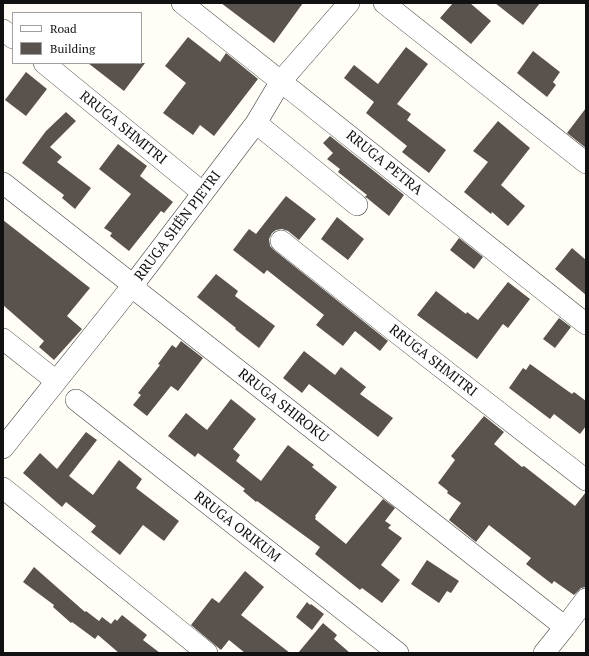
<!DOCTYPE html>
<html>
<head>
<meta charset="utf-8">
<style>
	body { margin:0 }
	#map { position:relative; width:589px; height:656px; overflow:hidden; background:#fffdf5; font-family:"PT Serif",serif }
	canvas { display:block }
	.frame { position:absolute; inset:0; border:4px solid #111; pointer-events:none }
	.legend { position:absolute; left:12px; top:12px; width:130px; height:52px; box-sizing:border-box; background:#fff; border:1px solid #a0a0a0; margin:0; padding:5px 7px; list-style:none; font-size:12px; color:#111 }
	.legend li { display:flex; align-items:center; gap:8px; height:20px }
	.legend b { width:20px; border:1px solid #a0a0a0 }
</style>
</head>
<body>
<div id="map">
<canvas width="589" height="656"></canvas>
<div class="frame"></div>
<ul class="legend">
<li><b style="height:5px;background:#fff"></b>Road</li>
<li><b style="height:11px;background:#5a524d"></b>Building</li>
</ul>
</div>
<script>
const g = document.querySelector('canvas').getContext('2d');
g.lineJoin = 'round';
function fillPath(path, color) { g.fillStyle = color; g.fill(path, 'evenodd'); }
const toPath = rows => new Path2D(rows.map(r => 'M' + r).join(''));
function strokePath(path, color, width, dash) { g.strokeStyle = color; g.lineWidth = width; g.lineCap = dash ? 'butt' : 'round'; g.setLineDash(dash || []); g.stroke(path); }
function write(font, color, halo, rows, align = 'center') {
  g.font = font + ' "PT Serif",serif'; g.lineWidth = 4; g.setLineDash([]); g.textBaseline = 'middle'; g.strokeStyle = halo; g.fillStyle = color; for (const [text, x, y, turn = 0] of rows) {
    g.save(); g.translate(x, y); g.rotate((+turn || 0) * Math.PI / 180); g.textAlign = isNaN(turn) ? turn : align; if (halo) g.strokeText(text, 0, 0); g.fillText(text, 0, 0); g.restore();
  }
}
fillPath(toPath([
	[221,3,303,3,274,43],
	[453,3,470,3,491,21,471,44,440,18],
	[495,3,540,3,523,25],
	[188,37,220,62,226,53,258,79,214,136,200,125,193,135,163,113,186,83,165,66],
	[406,47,428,64,397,104,411,114,407,120,446,150,429,173,402,152,407,146,366,113,374,102,344,78,354,65,378,84],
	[533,51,560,72,553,82,556,85,547,97,517,73],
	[88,63,145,63,124,91],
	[26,72,47,89,26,116,5,100],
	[586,108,586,148,567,133],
	[66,112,76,121,50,147,62,157,57,162,91,188,75,209,62,198,64,195,22,163,46,131],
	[498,121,530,148,501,185,525,206,508,226,492,212,491,214,464,192,488,162,473,151],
	[330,136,404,195,389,216,367,198,365,197,367,195,338,172,340,169,327,159,333,153,323,143],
	[118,144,147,166,140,176,173,202,164,213,161,211,129,251,110,236,112,233,104,228,131,194,99,169],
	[286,196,316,219,299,240,288,231,282,229,276,230,272,233,269,239,270,246,274,250,388,341,380,351,355,331,343,346,316,325,324,315,267,270,264,274,233,250,249,229,256,234],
	[337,217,364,239,348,260,321,239],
	[3,220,90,288,67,316,82,329,54,360,39,347,44,341,3,305],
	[459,238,483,257,474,269,450,250],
	[572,248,586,260,586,295,555,269],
	[216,274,238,291,235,296,275,326,259,348,235,329,236,328,197,297],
	[508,282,530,299,508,328,503,324,477,359,417,315,436,291,466,314,467,312,478,320],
	[559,318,571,327,555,348,543,339],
	[181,341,203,358,178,391,171,386,147,416,133,405,141,395,138,393,160,365,158,364,172,345,176,348],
	[304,351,335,375,341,367,366,387,360,394,393,418,378,437,309,384,302,393,283,378],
	[530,364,572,394,574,392,586,401,586,426,580,434,554,414,550,419,509,388,523,368,526,370],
	[231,399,256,419,233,449,240,455,236,461,261,481,288,445,314,465,312,467,337,487,315,516,316,517,315,519,346,544,383,499,395,508,385,521,391,525,388,528,402,538,381,565,400,580,382,603,362,588,360,590,315,554,320,547,257,501,256,502,243,491,245,489,198,453,195,457,168,436,186,413,207,430],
	[484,416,504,432,494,444,522,467,524,466,575,506,586,492,586,587,581,588,574,595,554,581,552,584,526,564,531,558,489,525,476,542,449,520,461,503,447,493,448,491,438,483,455,460,451,456],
	[86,432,97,440,69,476,93,495,119,460,142,479,136,488,179,521,164,541,143,525,120,555,91,532,96,526,66,502,62,507,23,473,40,453,57,469],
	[427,560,459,581,451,593,447,591,439,603,411,584],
	[34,567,85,612,86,611,99,621,102,617,111,624,115,619,117,621,122,615,147,635,143,640,160,653,119,653,98,635,95,639,72,622,71,623,53,607,54,605,23,582],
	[245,571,264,587,241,615,290,653,245,653,229,640,221,650,191,625,212,598,219,603],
	[307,602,310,605,311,604,324,614,312,630,296,617],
	[323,623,337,635,334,639,350,653,298,653]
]), '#5a524d');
const minor = toPath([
	[182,3,586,324],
	[384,3,586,163],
	[3,30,13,38],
	[44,63,203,193],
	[256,123,357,205],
	[3,183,133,285,141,294,565,627],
	[281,241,397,333,586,480],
	[3,339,56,381],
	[76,400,398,653],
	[3,448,133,285,256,123,281,81,349,3],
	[3,488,207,653],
	[544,653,565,627,586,599]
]);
strokePath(minor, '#444', 22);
strokePath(minor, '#fff', 21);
write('14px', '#111', '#fff', [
	["RRUGA SHMITRI",123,128,39],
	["RRUGA PETRA",384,163,39],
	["RRUGA SHËN PJETRI",178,226,-53],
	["RRUGA SHMITRI",433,361,38],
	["RRUGA SHIROKU",283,406,38],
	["RRUGA ORIKUM",237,527,38]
]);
</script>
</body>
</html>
